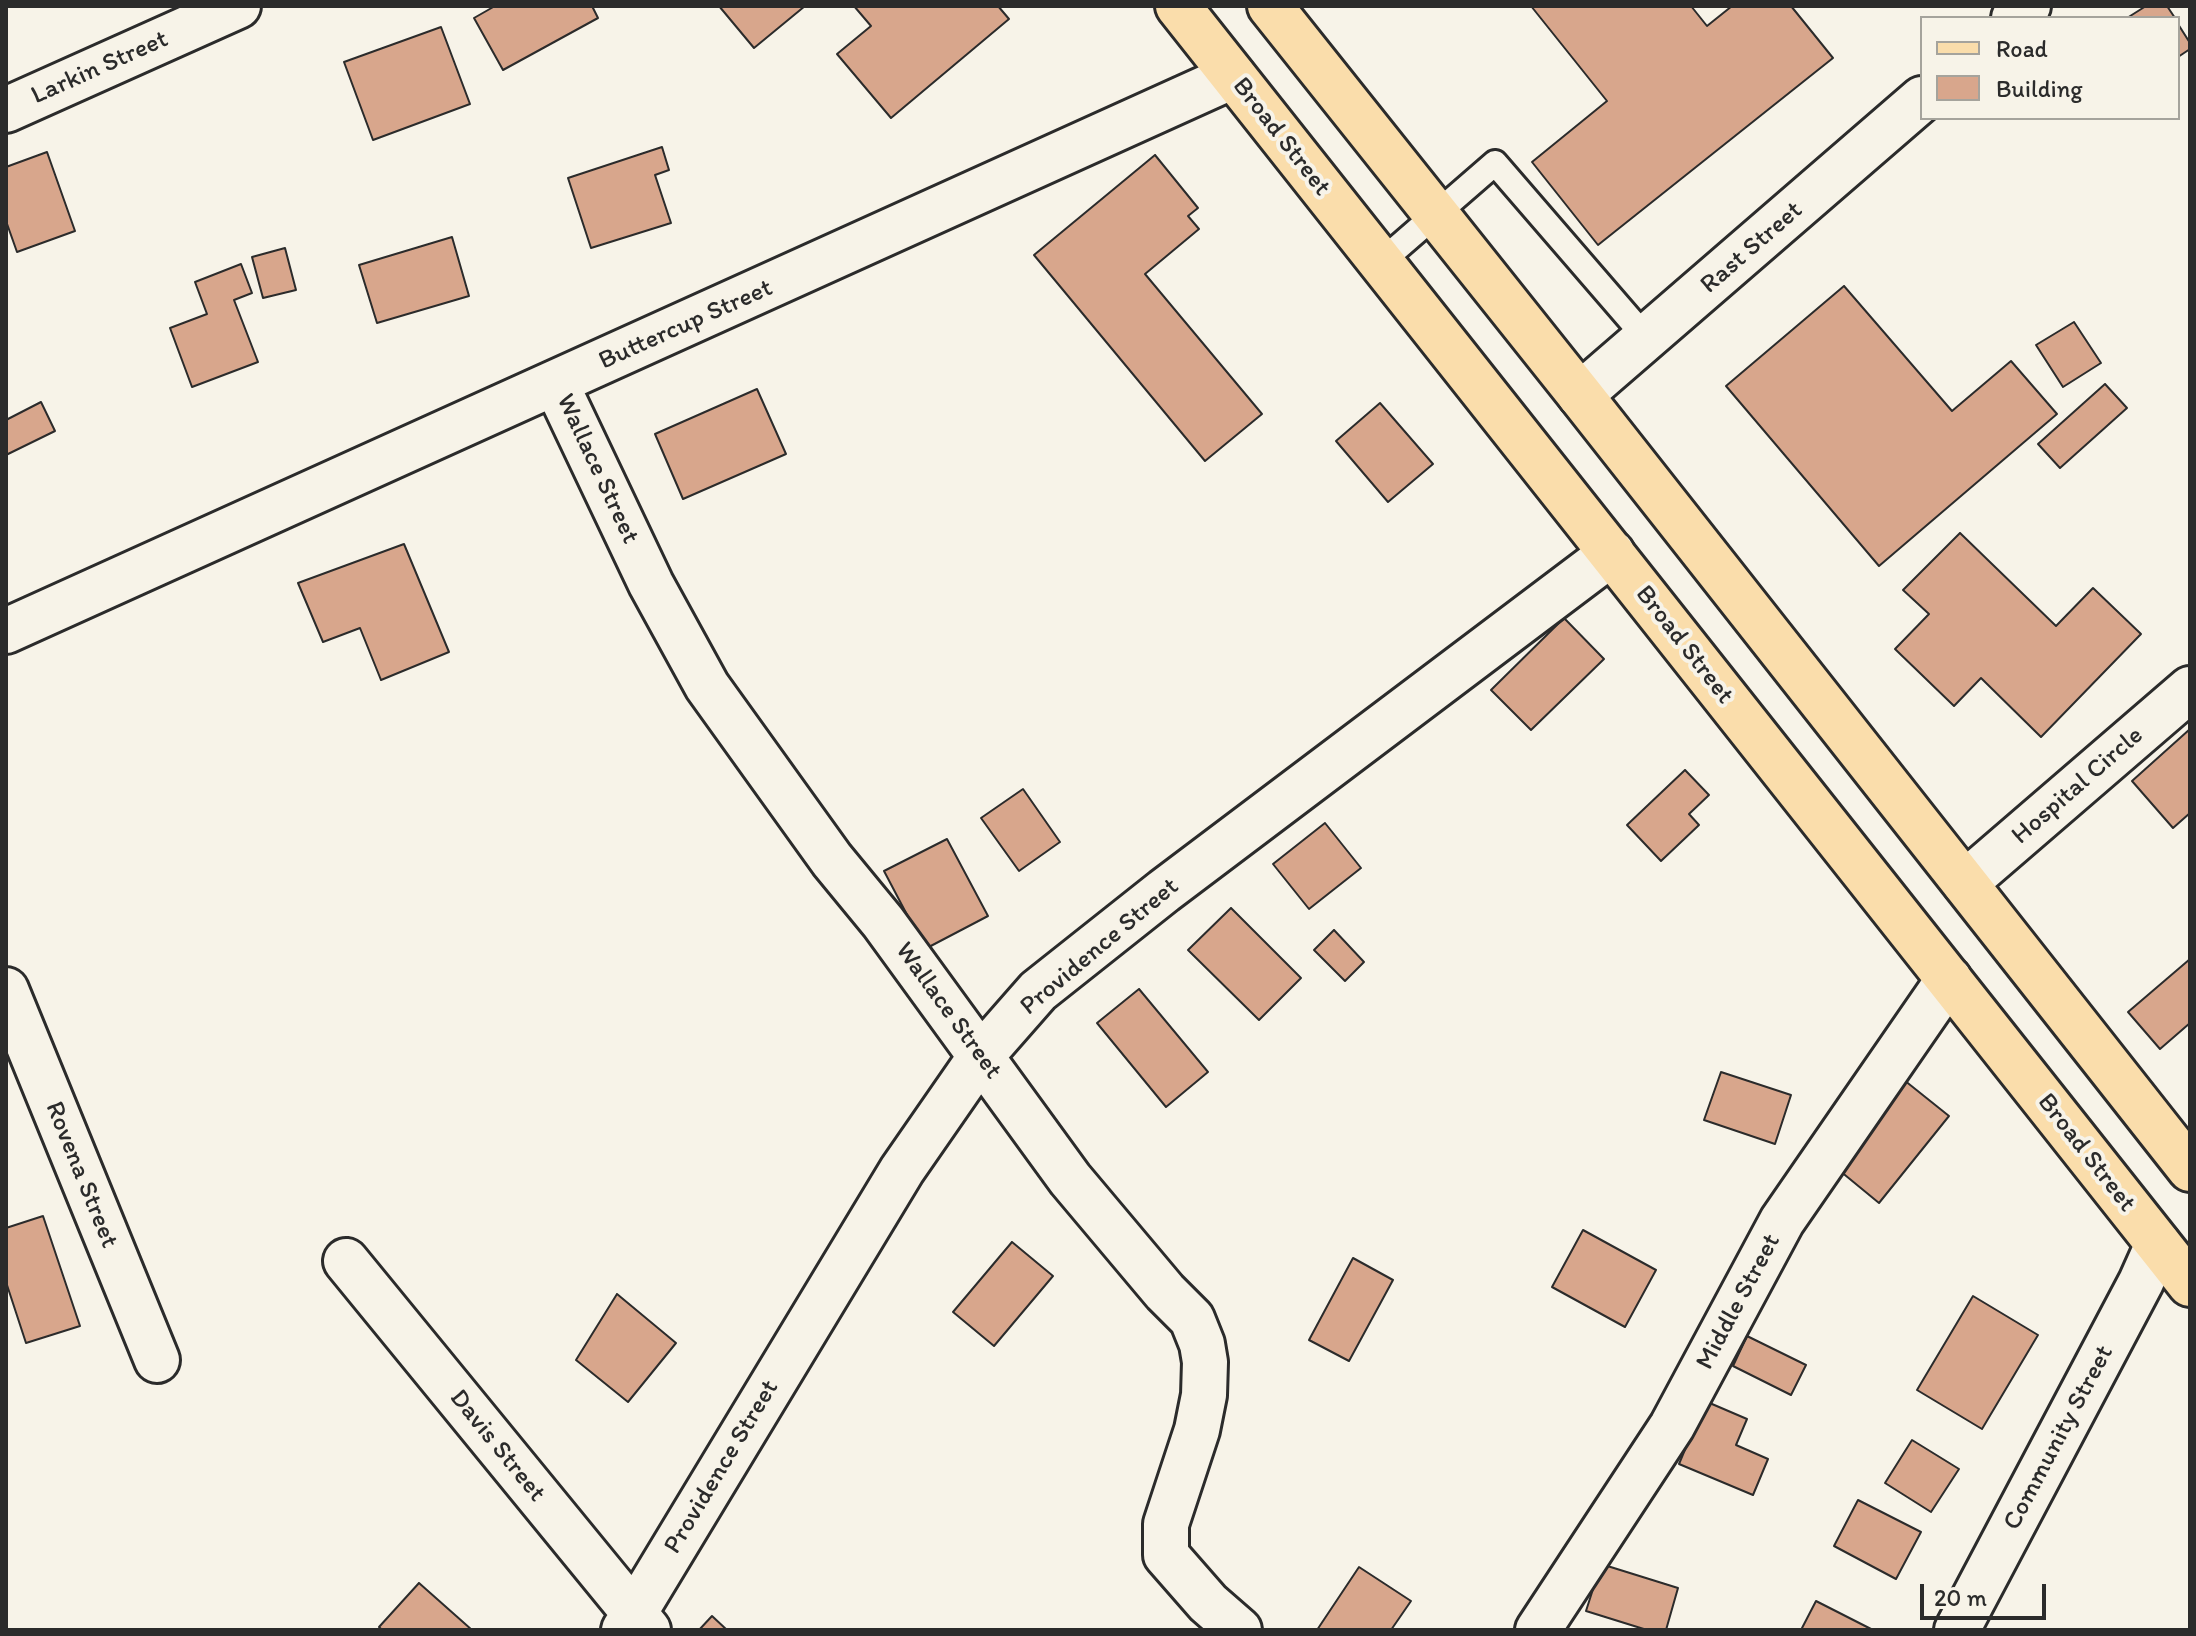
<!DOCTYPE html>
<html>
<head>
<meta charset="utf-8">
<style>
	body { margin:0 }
	#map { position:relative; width:2196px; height:1636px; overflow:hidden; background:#f7f3e8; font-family:Itim,sans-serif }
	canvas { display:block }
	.frame { position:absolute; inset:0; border:8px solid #2b2b2b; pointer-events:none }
	.legend { position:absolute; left:1920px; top:16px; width:260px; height:104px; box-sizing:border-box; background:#f7f3e8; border:2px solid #a5a39c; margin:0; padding:10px 14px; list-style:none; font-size:24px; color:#2b2b2b }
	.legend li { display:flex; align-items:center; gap:16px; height:40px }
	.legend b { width:40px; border:2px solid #a5a39c }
	.scale { position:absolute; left:1920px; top:1584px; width:126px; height:36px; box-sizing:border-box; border:4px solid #2b2b2b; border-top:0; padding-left:10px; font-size:24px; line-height:28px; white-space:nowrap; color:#2b2b2b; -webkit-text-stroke:6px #f7f3e8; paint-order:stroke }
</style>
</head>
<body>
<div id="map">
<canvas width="2196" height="1636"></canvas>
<div class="frame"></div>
<ul class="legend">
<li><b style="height:10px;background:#faddab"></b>Road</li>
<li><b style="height:22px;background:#d8a68c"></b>Building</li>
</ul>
<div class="scale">20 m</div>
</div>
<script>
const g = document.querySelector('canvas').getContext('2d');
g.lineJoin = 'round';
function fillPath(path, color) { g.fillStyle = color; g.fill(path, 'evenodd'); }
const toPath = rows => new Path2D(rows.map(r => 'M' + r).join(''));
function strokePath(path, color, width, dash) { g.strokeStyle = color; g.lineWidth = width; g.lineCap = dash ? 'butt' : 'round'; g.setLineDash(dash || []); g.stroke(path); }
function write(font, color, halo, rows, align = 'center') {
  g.font = font + ' Itim,sans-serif'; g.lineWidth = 8; g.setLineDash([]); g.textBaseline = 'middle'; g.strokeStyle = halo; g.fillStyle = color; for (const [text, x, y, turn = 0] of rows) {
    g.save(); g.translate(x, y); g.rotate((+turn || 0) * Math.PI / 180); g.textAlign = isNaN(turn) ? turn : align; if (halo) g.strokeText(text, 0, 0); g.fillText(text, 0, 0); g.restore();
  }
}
const building = toPath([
	[495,6,592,6,598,18,503,70,474,18,495,6],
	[719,6,805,6,754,48,719,6],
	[854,6,998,6,1009,19,891,118,837,54,871,26,854,6],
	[1531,6,1691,6,1707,26,1732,6,1791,6,1833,58,1598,245,1532,162,1607,101,1531,6],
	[2146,6,2167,6,2175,18,2127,18,2146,6],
	[2178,24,2190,43,2190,49,2178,57,2178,24],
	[441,27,470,104,373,140,344,62,441,27],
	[662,147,669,170,655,175,671,223,591,248,568,178,662,147],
	[47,152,75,231,17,252,6,221,6,167,47,152],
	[1155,155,1198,208,1188,216,1199,229,1145,274,1262,414,1205,461,1034,255,1155,155],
	[452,237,469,296,377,323,359,265,452,237],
	[285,248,296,290,263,298,252,257,285,248],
	[241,264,252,293,234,300,258,362,192,387,170,328,207,314,195,282,241,264],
	[1844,286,1952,411,2011,361,2057,414,1879,566,1726,386,1844,286],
	[2074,322,2101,363,2063,387,2036,345,2074,322],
	[2105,384,2127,408,2060,468,2038,444,2105,384],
	[757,389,786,454,683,499,655,434,757,389],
	[41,402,55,431,6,455,6,420,41,402],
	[1380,403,1433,464,1388,502,1336,441,1380,403],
	[1960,533,2056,626,2093,588,2141,634,2041,737,1981,678,1954,706,1895,649,1929,614,1903,590,1960,533],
	[404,544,449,652,381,680,360,628,323,642,298,583,404,544],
	[1564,618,1604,659,1531,730,1491,690,1564,618],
	[2190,729,2190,813,2173,828,2132,781,2190,729],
	[1685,770,1709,795,1689,814,1699,825,1661,861,1627,825,1685,770],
	[1023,789,1060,842,1019,871,981,818,1023,789],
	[1325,823,1361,868,1309,909,1273,864,1325,823],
	[947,839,988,916,925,949,884,871,947,839],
	[1231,908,1301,978,1259,1020,1188,950,1231,908],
	[1334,930,1364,962,1345,981,1314,950,1334,930],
	[2190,959,2190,1023,2160,1049,2128,1012,2190,959],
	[1139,989,1208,1072,1166,1107,1097,1023,1139,989],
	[1721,1072,1791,1095,1775,1144,1704,1120,1721,1072],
	[1904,1080,1949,1116,1879,1203,1834,1166,1904,1080],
	[43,1216,80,1326,26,1343,6,1282,6,1228,43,1216],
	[1583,1230,1656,1270,1625,1327,1552,1287,1583,1230],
	[1012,1242,1053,1276,994,1346,953,1312,1012,1242],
	[1353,1258,1393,1280,1349,1361,1309,1340,1353,1258],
	[617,1294,676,1343,628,1402,576,1360,617,1294],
	[1973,1296,2038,1335,1982,1429,1917,1390,1973,1296],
	[1747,1336,1806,1365,1791,1395,1733,1366,1747,1336],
	[1705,1401,1747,1419,1736,1445,1768,1459,1753,1495,1679,1464,1705,1401],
	[1912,1440,1959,1469,1931,1512,1885,1483,1912,1440],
	[1858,1500,1921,1532,1896,1579,1834,1546,1858,1500],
	[1601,1564,1678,1588,1666,1630,1647,1630,1586,1611,1601,1564],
	[1359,1567,1411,1601,1391,1630,1317,1630,1359,1567],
	[419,1583,472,1630,382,1630,379,1627,419,1583],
	[1816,1601,1873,1630,1801,1630,1816,1601],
	[712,1616,727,1630,699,1630,712,1616]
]);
fillPath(building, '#d8a68c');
strokePath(building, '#2b2b2b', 2);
const service = toPath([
	[1381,262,1495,163,1647,339]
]);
const minor = toPath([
	[2014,18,2028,6],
	[6,110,238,6],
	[556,384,651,584,707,686,832,860,883,922,1070,1179,1165,1292,1192,1319,1202,1344,1205,1362,1204,1395,1197,1430,1166,1524,1166,1555,1208,1603,1239,1630],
	[1580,395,1922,99],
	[6,631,1233,76],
	[1965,883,2190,689],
	[6,990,157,1360],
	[346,1261,648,1630],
	[624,1630,902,1170,981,1056,1038,991,1164,891,1612,553],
	[1538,1630,1672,1426,1782,1221,1949,979],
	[1957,1630,2141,1282,2158,1244]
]);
const primary = toPath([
	[1178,6,2190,1284],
	[1270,6,1580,395,2190,1169]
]);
strokePath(service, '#2b2b2b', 30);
strokePath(minor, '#2b2b2b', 50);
strokePath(primary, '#2b2b2b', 50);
strokePath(service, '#f7f3e8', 24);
strokePath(minor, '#f7f3e8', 44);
strokePath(primary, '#faddab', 44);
write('26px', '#2b2b2b', '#f7f3e8', [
	["Larkin Street",100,68,-24],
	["Broad Street",1281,137,52],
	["Rast Street",1752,248,-41],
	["Buttercup Street",686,325,-24],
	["Wallace Street",597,469,65],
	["Broad Street",1684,645,52],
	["Hospital Circle",2078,786,-41],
	["Providence Street",1100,947,-40],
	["Wallace Street",948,1011,54],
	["Broad Street",2086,1153,52],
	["Rovena Street",81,1175,68],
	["Middle Street",1739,1302,-62],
	["Community Street",2059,1438,-62],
	["Davis Street",497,1446,51],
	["Providence Street",722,1467,-59]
]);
</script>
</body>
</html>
